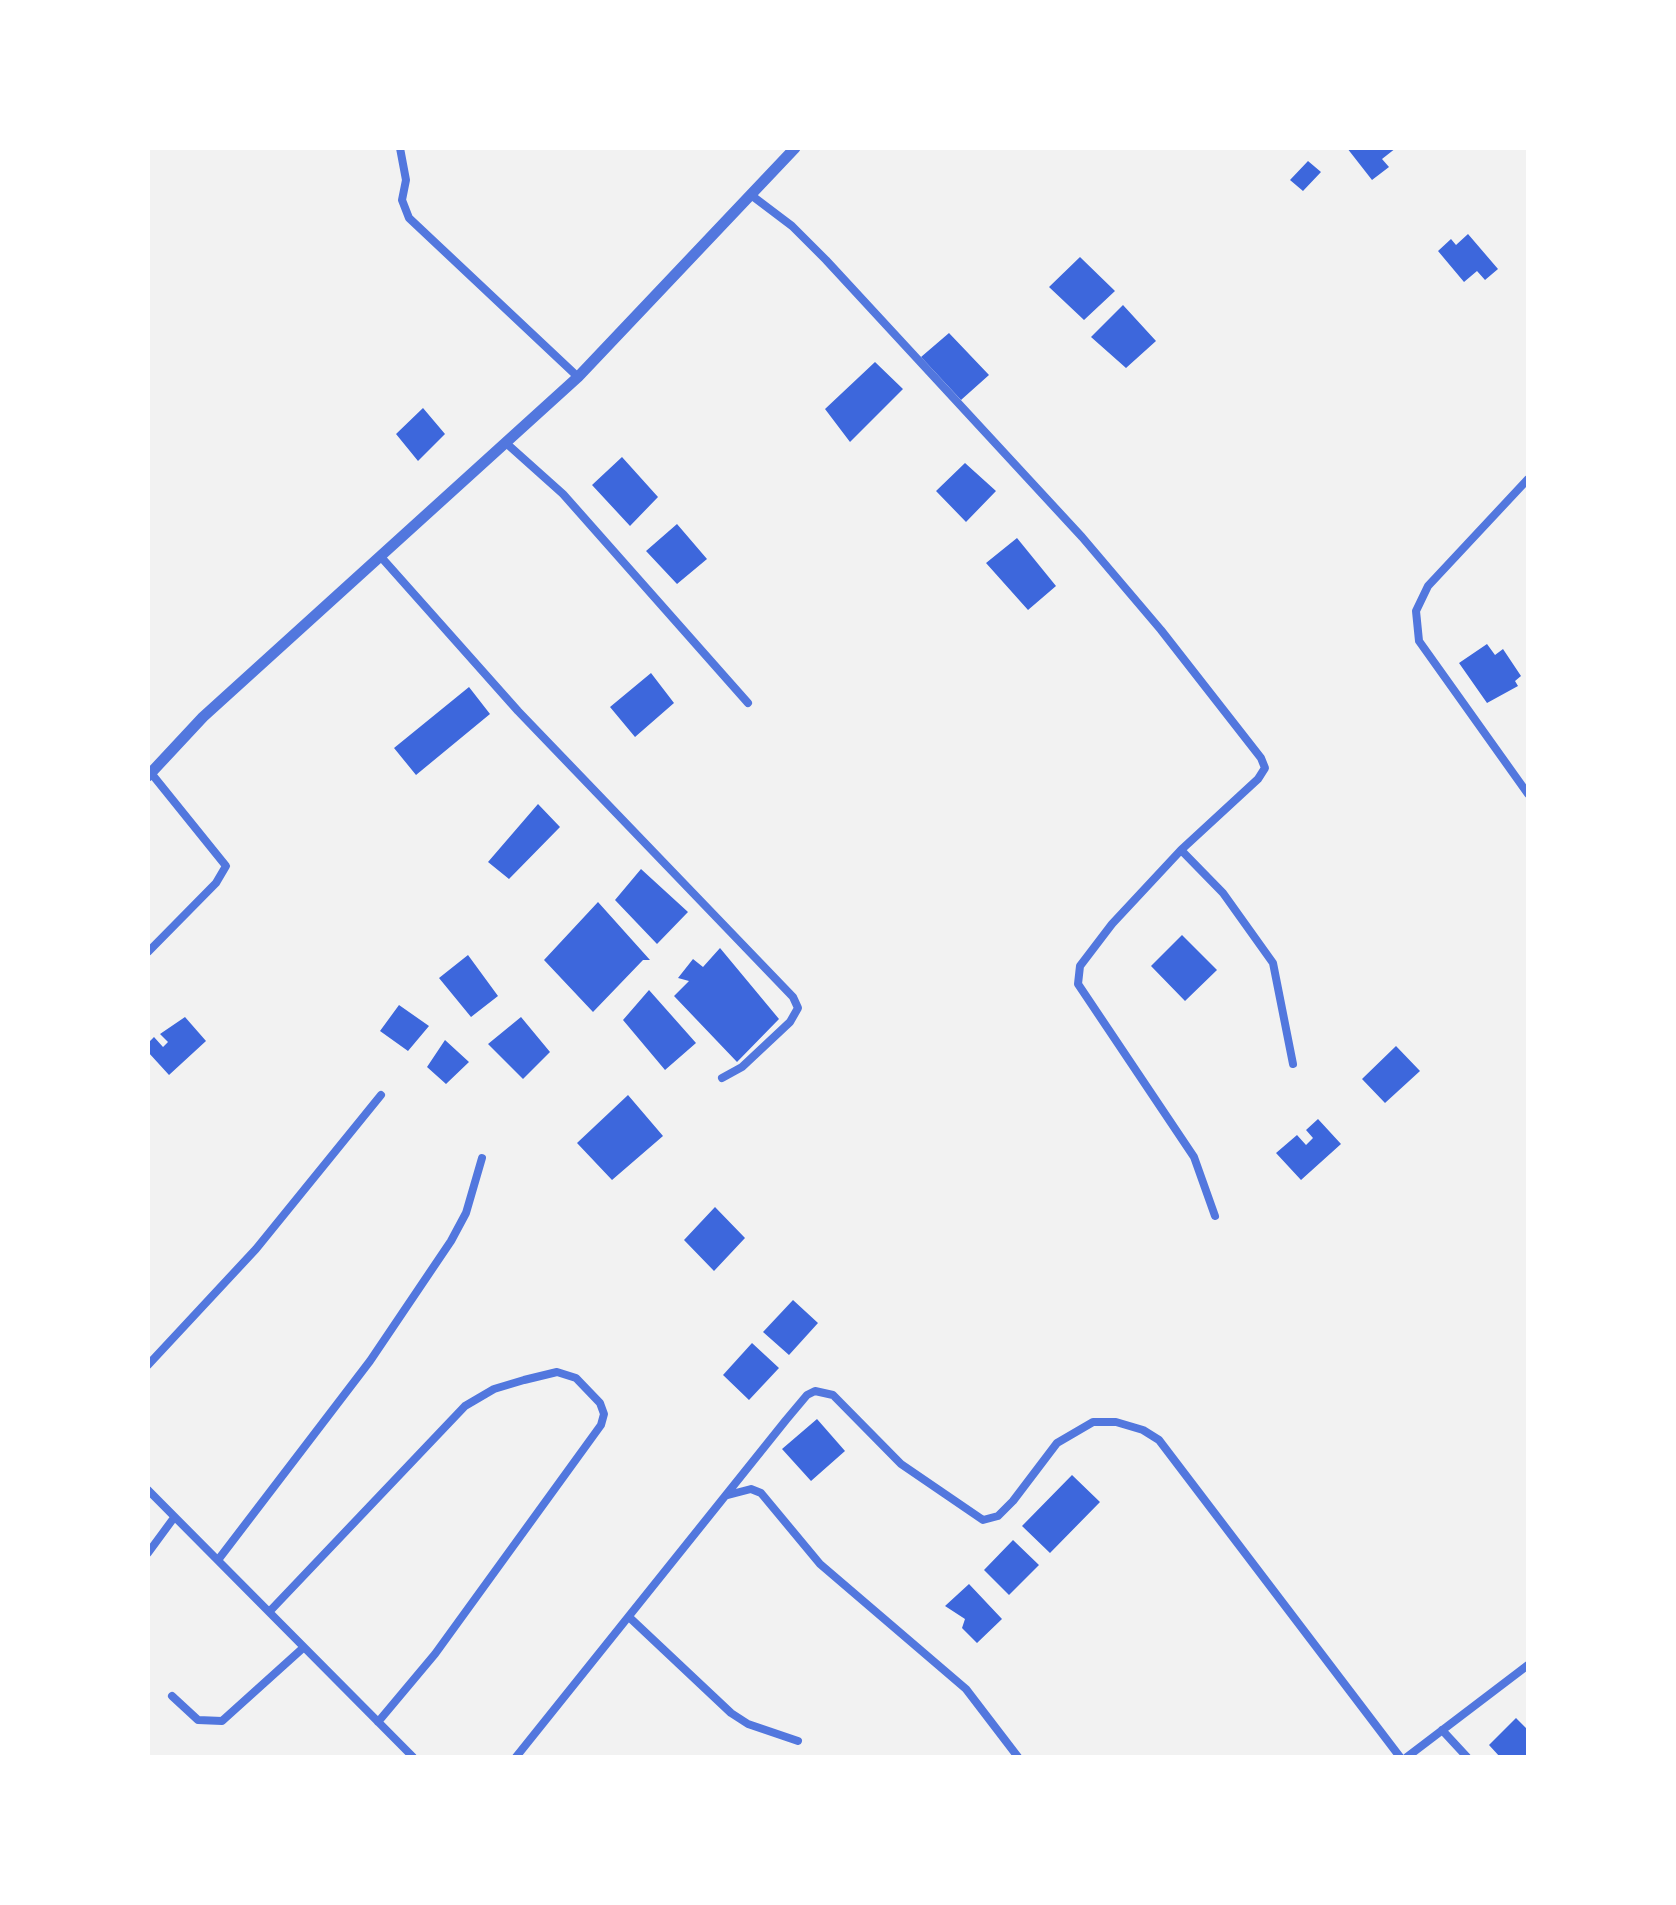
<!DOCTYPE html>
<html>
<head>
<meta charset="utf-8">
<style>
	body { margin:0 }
	#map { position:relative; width:1676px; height:1905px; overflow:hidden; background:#f2f2f2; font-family:"DejaVu Sans",sans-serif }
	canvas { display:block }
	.frame { position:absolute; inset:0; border:150px solid #fff; pointer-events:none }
</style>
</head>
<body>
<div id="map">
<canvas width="1676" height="1905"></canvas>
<div class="frame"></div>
</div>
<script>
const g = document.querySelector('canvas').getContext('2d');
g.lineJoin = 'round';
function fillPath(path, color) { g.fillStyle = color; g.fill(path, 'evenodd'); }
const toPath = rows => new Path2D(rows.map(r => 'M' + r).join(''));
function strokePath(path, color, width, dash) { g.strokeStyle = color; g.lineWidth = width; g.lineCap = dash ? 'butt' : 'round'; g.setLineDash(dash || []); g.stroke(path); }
fillPath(toPath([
	[1347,148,1396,148,1382,159,1389,167,1372,180],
	[1308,161,1321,172,1303,191,1290,180],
	[1468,234,1498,269,1485,280,1477,271,1464,282,1438,251,1451,239,1456,245],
	[1080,257,1115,291,1084,320,1049,287],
	[1123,305,1156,341,1126,368,1091,337],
	[949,333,989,375,961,400,921,357],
	[875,362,903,389,850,442,825,409],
	[423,408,445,434,418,461,396,434],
	[622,457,658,497,630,526,592,485],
	[965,463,996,491,966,522,936,491],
	[677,524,707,559,677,584,646,551],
	[1017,538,1056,586,1028,610,986,563],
	[1487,644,1495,655,1503,649,1521,676,1515,681,1518,686,1487,703,1459,663],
	[651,673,674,703,635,737,610,707],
	[469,687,490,714,416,775,394,748],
	[538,804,560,827,509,879,488,862],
	[641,869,688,912,657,944,615,900],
	[598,902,650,960,643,960,593,1012,544,960],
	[1182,935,1217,970,1185,1001,1151,966],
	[720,948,779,1019,737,1062,674,996,689,981,678,978,693,959,703,967],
	[468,955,498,996,471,1017,439,978],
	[649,990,696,1043,665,1070,623,1020],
	[399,1005,429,1026,408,1051,380,1031],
	[185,1017,206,1041,169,1075,148,1052,148,1043,154,1037,163,1047,168,1042,160,1034],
	[521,1017,550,1052,523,1079,488,1044],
	[445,1040,469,1062,446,1084,427,1067],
	[1396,1046,1420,1071,1385,1103,1362,1079],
	[628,1095,663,1136,612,1180,577,1143],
	[1318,1119,1341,1144,1301,1180,1276,1153,1297,1135,1306,1145,1313,1138,1306,1130],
	[715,1207,745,1238,714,1271,684,1240],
	[793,1300,818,1323,789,1355,763,1332],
	[752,1343,779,1368,749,1400,723,1375],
	[817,1419,845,1451,811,1481,782,1449],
	[1072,1475,1100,1502,1050,1553,1022,1526],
	[1013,1540,1039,1565,1009,1595,984,1570],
	[969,1584,1002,1619,977,1643,962,1628,965,1619,945,1606],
	[1516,1718,1528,1730,1528,1757,1500,1757,1489,1745]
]), '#3d67dc');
strokePath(toPath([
	[400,148,406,180,402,200,409,218,578,377],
	[751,195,792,226,826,260,1082,537,1161,630,1261,758,1265,768,1258,779,1181,850,1112,924,1080,966,1078,984,1194,1157,1215,1216],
	[506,443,563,494,748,703],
	[1528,479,1428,586,1416,611,1419,641,1528,794],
	[381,557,518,711,793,997,798,1008,790,1022,742,1067,722,1078],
	[1181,850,1223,893,1273,963,1293,1064],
	[148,952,216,883,226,866,151,773],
	[148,1365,256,1249,381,1095],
	[148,1490,413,1757],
	[728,1495,751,1489,761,1493,820,1564,966,1689,1018,1757],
	[148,1553,173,1519],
	[218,1560,370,1361,451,1241,466,1213,482,1158],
	[270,1611,465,1406,494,1389,524,1380,557,1372,576,1378,600,1403,604,1414,601,1425,435,1654,378,1722],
	[629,1617,731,1713,748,1724,798,1741],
	[172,1696,198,1720,222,1721,303,1648],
	[1442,1730,1467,1757],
	[516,1757,786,1420,807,1395,815,1391,833,1395,901,1464,983,1520,998,1516,1013,1501,1057,1443,1093,1422,1116,1422,1143,1430,1159,1440,1400,1757],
	[1407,1757,1528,1665]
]), '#5277de', 8);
strokePath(toPath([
	[148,776,203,717,578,377,795,148]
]), '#5277de', 11);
</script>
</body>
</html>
